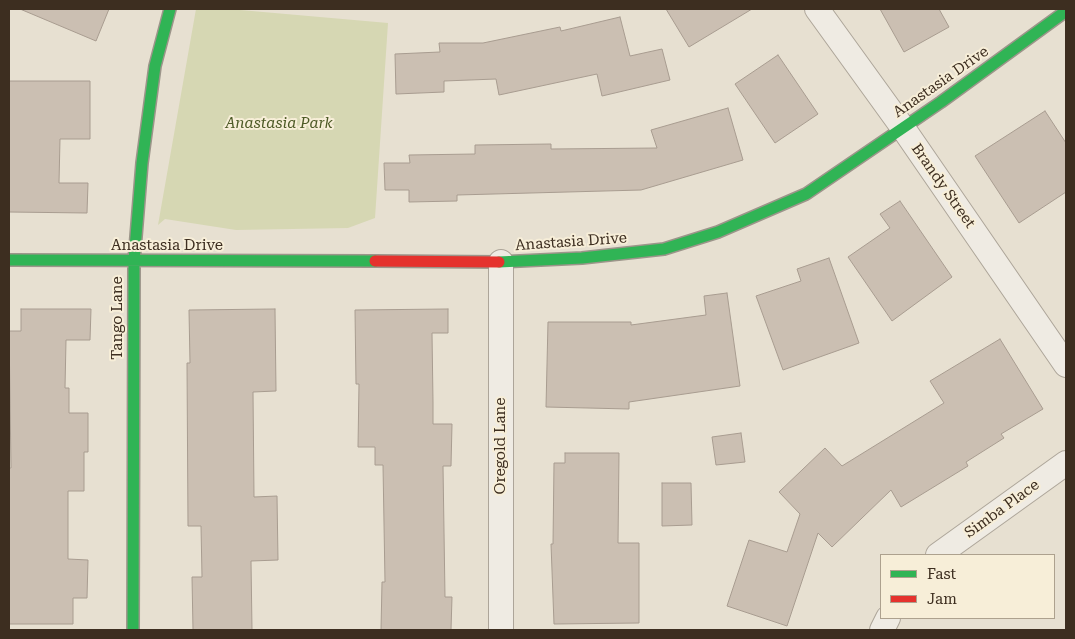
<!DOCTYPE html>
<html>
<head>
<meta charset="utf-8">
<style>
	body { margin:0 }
	#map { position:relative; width:1075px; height:639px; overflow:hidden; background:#e7e0d1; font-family:"Roboto Serif",serif }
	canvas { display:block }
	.frame { position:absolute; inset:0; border:10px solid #3d2e20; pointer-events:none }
	.legend { position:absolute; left:880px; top:554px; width:175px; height:65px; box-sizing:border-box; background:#f7eed8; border:1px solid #ada18e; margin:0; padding:6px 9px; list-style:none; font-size:15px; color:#3d2e20 }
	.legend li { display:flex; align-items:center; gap:10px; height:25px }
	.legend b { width:25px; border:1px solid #ada18e }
</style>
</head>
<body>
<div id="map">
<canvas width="1075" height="639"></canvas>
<div class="frame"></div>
<ul class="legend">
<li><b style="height:6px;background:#30b455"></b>Fast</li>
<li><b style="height:6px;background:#e5322d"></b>Jam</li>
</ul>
</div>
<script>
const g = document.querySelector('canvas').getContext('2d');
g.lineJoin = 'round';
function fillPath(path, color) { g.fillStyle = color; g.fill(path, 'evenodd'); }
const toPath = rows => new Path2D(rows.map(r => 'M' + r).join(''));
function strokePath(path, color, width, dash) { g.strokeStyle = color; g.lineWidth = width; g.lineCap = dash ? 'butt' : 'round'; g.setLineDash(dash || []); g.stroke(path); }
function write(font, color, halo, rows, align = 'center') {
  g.font = font + ' "Roboto Serif",serif'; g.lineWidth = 4; g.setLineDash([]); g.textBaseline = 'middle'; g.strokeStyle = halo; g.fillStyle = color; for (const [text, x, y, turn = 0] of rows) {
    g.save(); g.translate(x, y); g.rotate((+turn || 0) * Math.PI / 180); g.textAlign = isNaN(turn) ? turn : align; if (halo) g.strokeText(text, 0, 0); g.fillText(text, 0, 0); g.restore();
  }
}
fillPath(toPath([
	[196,9,229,9,388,23,375,218,348,228,236,230,165,219,158,225]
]), '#d6d7b3');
const building = toPath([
	[20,9,109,9,96,41,20,9],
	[666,9,752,9,689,47,666,9],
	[880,9,939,9,949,27,904,52,880,9],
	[620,17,630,56,662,49,670,80,602,96,597,74,499,95,496,79,444,81,444,92,396,94,395,54,440,52,439,43,483,43,560,27,561,31,620,17],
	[778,55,818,114,775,143,735,84,778,55],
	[9,81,90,81,90,139,60,139,59,183,88,183,87,213,9,212,9,81],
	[728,108,743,160,641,190,457,195,457,201,409,202,409,190,385,190,384,163,410,163,409,155,475,154,475,145,551,144,551,149,657,148,651,130,728,108],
	[1045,111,1066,143,1066,192,1019,223,975,156,1045,111],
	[900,201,952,277,892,321,848,257,890,228,880,214,900,201],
	[829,258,859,343,783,370,756,296,801,281,797,269,829,258],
	[727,293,740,386,629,402,629,409,546,407,548,322,631,322,631,325,706,315,704,296,727,293],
	[21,309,91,309,90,340,66,340,65,388,69,388,69,413,88,413,88,452,84,452,84,491,68,491,68,559,88,560,87,598,73,598,73,624,9,624,9,468,11,468,9,331,21,331,21,309],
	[275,309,276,391,253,392,254,497,277,496,278,560,251,561,252,630,193,630,192,577,202,577,201,526,188,526,187,363,190,363,189,310,275,309],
	[448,309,448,333,432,333,433,402,433,424,452,424,451,466,443,466,445,597,452,597,451,630,381,630,382,582,385,582,383,465,375,465,375,447,358,447,359,384,356,384,355,310,448,309],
	[1000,339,1043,409,1001,434,1004,438,966,462,968,466,901,507,891,490,832,547,818,533,787,626,727,606,749,540,787,552,800,514,779,492,825,448,842,466,944,403,930,381,1000,339],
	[741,433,745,462,716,465,712,437,741,433],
	[565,453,619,453,618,543,639,543,639,623,554,624,551,544,553,544,554,463,565,463,565,453],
	[662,483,691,483,692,525,662,526,662,483]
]);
fillPath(building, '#cbbfb2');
strokePath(building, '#a89c90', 1);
const street = toPath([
	[817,9,903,128,1066,365],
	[938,555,1066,463],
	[501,630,501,262],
	[882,630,888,618]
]);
const fast = toPath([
	[9,260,375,261],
	[499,262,582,258,664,249,718,232,806,194,941,102,1066,11],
	[133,630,134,261,142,163,155,66,170,9]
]);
const jam = toPath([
	[375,261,499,262]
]);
strokePath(street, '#ada599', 26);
strokePath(fast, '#9c958a', 14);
strokePath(jam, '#9c958a', 14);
strokePath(street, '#efebe3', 24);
strokePath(fast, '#30b455', 11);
strokePath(jam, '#e5322d', 11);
write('15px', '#3d2e20', '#f7eed8', [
	["Anastasia Drive",941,82,-35],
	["Brandy Street",943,186,55],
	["Anastasia Drive",571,242,-4],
	["Anastasia Drive",167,246],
	["Tango Lane",118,318,-90],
	["Oregold Lane",501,446,-90],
	["Simba Place",1002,509,-36]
]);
write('italic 15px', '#4d5a26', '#f7eed8', [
	["Anastasia Park",279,124]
]);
</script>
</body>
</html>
